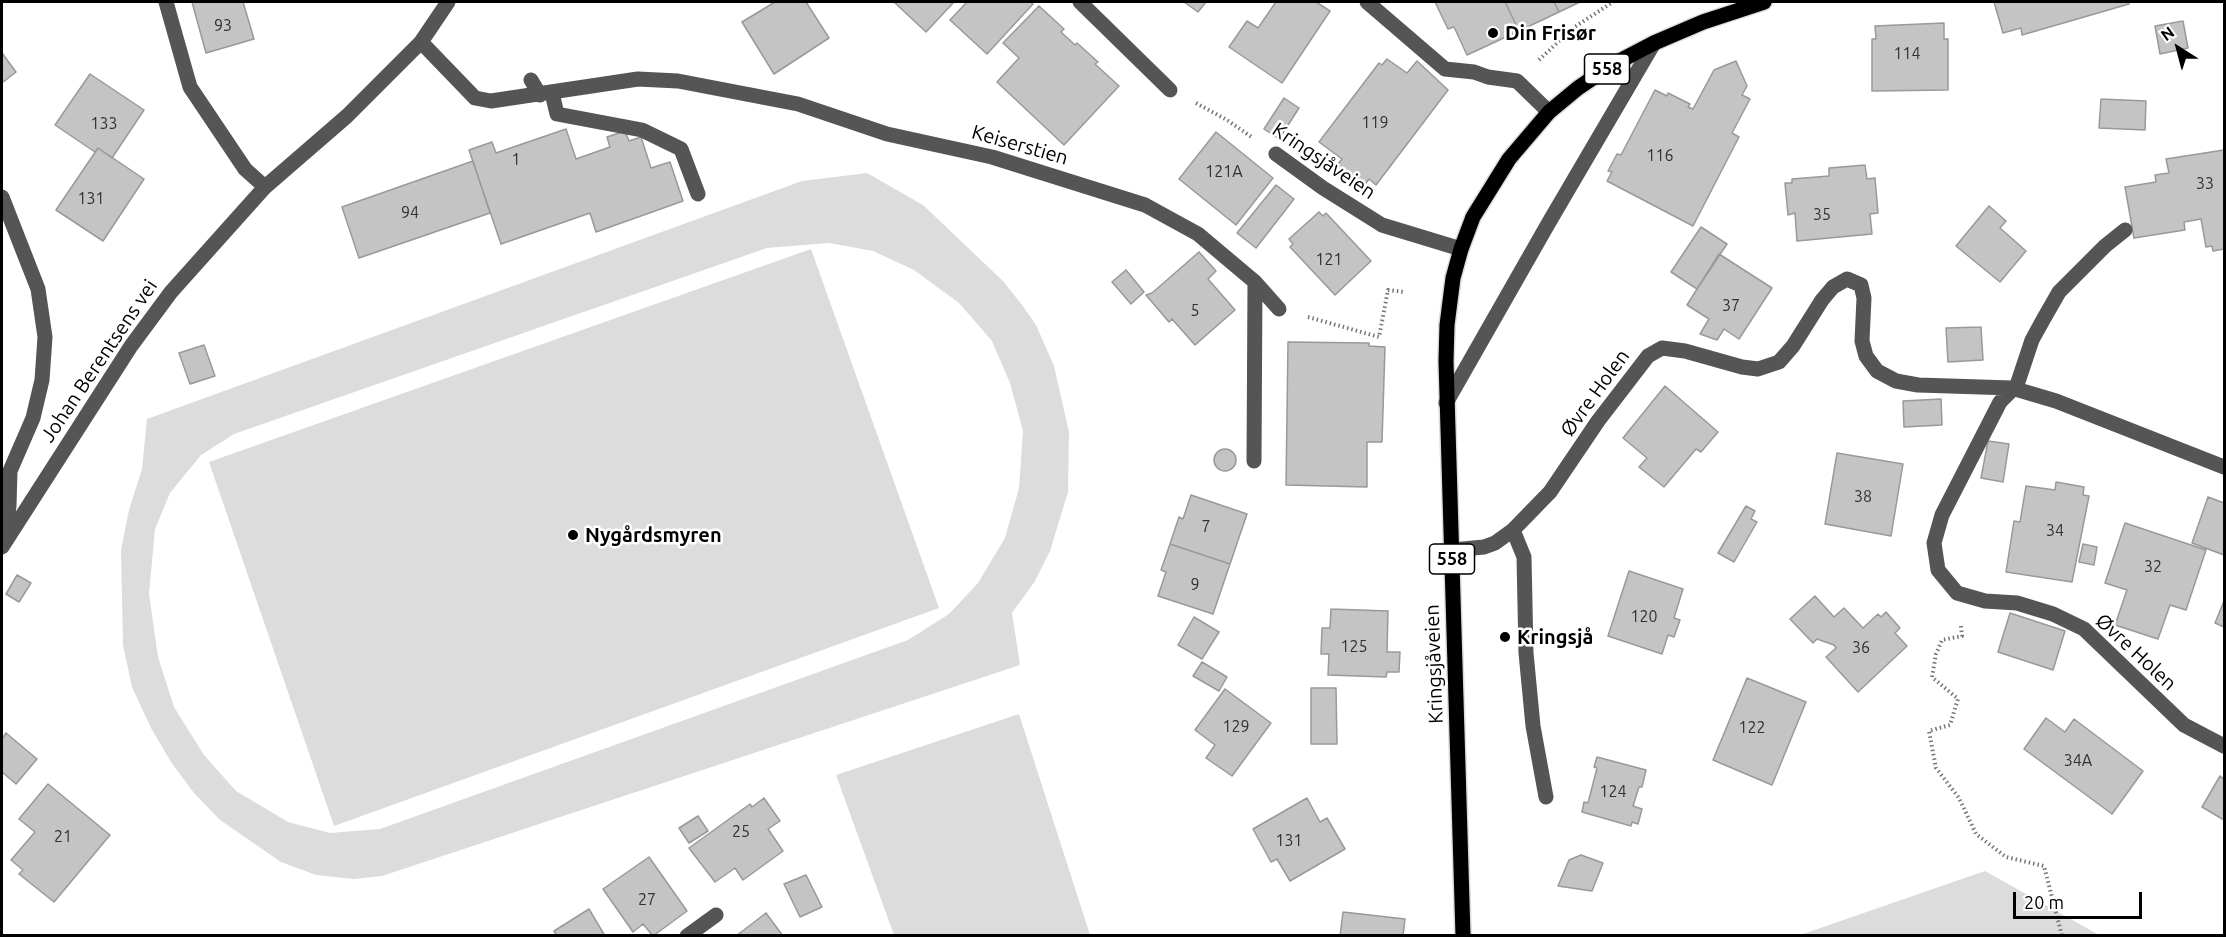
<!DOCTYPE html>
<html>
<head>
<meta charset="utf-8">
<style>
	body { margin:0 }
	#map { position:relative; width:2226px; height:937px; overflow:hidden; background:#fff; font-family:Ubuntu,sans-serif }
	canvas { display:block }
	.frame { position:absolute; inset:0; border:3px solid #000; pointer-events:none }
	.north { position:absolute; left:2148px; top:18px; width:60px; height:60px; -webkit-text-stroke:4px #fff; paint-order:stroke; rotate:324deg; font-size:16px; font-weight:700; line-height:24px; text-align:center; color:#000 }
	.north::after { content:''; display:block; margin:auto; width:21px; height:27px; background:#000; clip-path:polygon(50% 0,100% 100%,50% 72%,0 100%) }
	.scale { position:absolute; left:2013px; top:892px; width:129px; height:27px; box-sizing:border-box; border:3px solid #000; border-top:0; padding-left:8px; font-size:18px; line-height:21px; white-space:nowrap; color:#000; -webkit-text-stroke:4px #fff; paint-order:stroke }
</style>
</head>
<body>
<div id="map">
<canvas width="2226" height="937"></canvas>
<div class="frame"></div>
<div class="north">N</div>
<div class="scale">20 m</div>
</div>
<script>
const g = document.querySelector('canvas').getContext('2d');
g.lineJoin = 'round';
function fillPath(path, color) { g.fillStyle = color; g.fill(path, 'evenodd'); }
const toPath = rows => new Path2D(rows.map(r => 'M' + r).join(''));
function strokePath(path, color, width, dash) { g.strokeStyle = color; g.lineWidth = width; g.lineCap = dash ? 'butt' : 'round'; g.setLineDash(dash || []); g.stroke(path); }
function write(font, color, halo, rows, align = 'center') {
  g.font = font + ' Ubuntu,sans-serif'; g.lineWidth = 5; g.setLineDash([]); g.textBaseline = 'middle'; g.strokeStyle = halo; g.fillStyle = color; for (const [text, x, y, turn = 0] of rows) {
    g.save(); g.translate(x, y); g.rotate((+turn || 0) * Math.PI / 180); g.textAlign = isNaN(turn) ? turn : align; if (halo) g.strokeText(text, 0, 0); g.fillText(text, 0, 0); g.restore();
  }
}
fillPath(toPath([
	[867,173,923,205,1003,281,1022,305,1036,325,1054,366,1069,432,1068,492,1050,551,1035,581,1012,613,1020,665,382,876,354,879,316,875,281,862,220,820,194,793,171,762,151,728,132,687,123,645,121,550,129,510,142,469,147,419,802,181],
	[829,243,873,251,914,270,959,303,992,341,1010,383,1023,431,1019,488,1005,538,978,583,949,614,908,640,380,829,330,833,288,822,236,791,204,755,174,707,158,657,149,594,155,529,170,493,201,455,234,434,767,248],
	[811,249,939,608,334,826,209,462],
	[1019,714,1090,935,894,935,836,775],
	[1985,871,2099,935,1800,935]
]), '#dcdcdc');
const building = toPath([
	[192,2,243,2,254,39,206,53,192,2],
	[775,2,806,2,829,38,774,74,742,22,775,2],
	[894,2,954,2,926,32,894,2],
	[967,2,1030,2,1033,4,987,54,950,20,967,2],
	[1184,2,1206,2,1198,12,1184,2],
	[1276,2,1316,2,1330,11,1282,83,1229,47,1247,21,1258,28,1276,2],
	[1435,2,1505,2,1519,31,1467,55,1454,27,1448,29,1435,2],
	[1505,2,1554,2,1559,12,1519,31,1505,2],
	[1554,2,1580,2,1559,12,1554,2],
	[1994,2,2129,2,2129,4,2022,35,2021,28,2003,33,1994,2],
	[1039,6,1064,29,1061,32,1075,45,1077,43,1098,62,1095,64,1119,86,1064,145,997,82,1019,58,1003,43,1039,6],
	[2183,21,2188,48,2160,54,2155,26,2183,21],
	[1944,23,1944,39,1948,39,1948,90,1872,91,1872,39,1876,39,1875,26,1944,23],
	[2,53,16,72,2,83,2,53],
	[1387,59,1407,73,1417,61,1448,90,1376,185,1369,179,1361,190,1334,169,1342,159,1319,142,1379,63,1382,65,1387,59],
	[1736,61,1747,86,1742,95,1750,99,1732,133,1739,137,1693,226,1607,181,1612,172,1608,171,1617,154,1621,155,1655,90,1667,96,1668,93,1690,104,1688,107,1693,109,1714,70,1736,61],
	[90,74,144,110,112,158,98,148,95,152,55,125,90,74],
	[1284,98,1299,108,1279,139,1264,129,1284,98],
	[2101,99,2146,101,2145,130,2099,128,2101,99],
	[566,129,576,159,610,147,607,137,625,131,629,141,641,137,651,168,670,162,683,201,596,232,590,213,501,244,469,150,492,142,496,153,566,129],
	[1216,132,1273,178,1236,225,1179,179,1216,132],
	[98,148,144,179,103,241,56,210,98,148],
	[2224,150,2224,249,2213,251,2212,246,2206,247,2201,219,2184,222,2185,230,2134,238,2125,187,2156,182,2155,175,2169,173,2166,159,2224,150],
	[473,161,490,213,359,258,342,207,473,161],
	[1865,165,1867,179,1875,178,1878,213,1870,214,1872,234,1797,241,1795,213,1788,215,1785,183,1792,183,1792,179,1829,176,1829,168,1865,165],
	[1276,185,1294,199,1256,248,1237,233,1276,185],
	[1989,206,2006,221,2000,228,2026,251,2000,282,1956,246,1989,206],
	[1319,212,1323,216,1326,213,1371,261,1335,295,1290,247,1293,244,1289,239,1319,212],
	[1701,227,1727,244,1697,289,1671,272,1701,227],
	[1199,252,1216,271,1208,279,1235,310,1195,345,1172,319,1169,322,1146,295,1152,293,1199,252],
	[1719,254,1772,288,1739,339,1724,329,1717,340,1700,334,1709,319,1687,305,1719,254],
	[1126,270,1144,292,1131,304,1112,282,1126,270],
	[1981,327,1983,360,1948,362,1946,328,1981,327],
	[1288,342,1369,343,1369,346,1385,347,1382,442,1367,442,1367,487,1286,485,1288,342],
	[204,345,215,376,190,384,179,353,204,345],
	[1665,386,1718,432,1701,452,1696,449,1664,487,1639,467,1647,458,1623,438,1665,386],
	[1941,399,1942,425,1904,427,1903,401,1941,399],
	[1988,441,2009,444,2003,482,1981,478,1988,441],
	'1214 460a11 11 0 1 1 22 0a11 11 0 1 1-22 0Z',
	[1837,453,1903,464,1891,536,1825,524,1837,453],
	[2056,482,2084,487,2083,495,2089,496,2072,582,2006,572,2014,521,2020,522,2026,486,2055,490,2056,482],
	[1191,495,1247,514,1230,564,1170,544,1179,517,1183,519,1191,495],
	[2208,497,2224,503,2224,555,2192,543,2208,497],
	[1746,506,1755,511,1751,519,1757,522,1734,562,1718,553,1746,506],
	[2125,523,2206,550,2186,610,2170,605,2158,639,2115,625,2127,590,2105,583,2125,523],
	[1170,544,1230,564,1213,614,1158,596,1166,572,1161,570,1170,544],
	[2083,544,2097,547,2094,565,2079,562,2083,544],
	[1629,571,1683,589,1674,618,1680,620,1674,637,1668,635,1662,654,1608,636,1629,571],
	[17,575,31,583,19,602,6,594,17,575],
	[1815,596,1834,617,1844,608,1863,628,1878,614,1881,617,1886,612,1900,628,1895,633,1907,646,1858,692,1826,657,1836,648,1834,645,1817,639,1813,643,1790,619,1815,596],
	[2224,601,2224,627,2215,623,2224,601],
	[1331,609,1388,611,1387,652,1400,652,1399,672,1387,672,1386,677,1328,675,1329,654,1321,654,1322,628,1330,628,1331,609],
	[2010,613,2065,631,2053,670,1998,652,2010,613],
	[1194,617,1219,632,1202,659,1178,645,1194,617],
	[1202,662,1227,677,1219,691,1193,676,1202,662],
	[1747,678,1806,702,1772,785,1713,760,1747,678],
	[1311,688,1336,688,1337,744,1311,744,1311,688],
	[1225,689,1271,723,1232,776,1206,758,1215,745,1195,730,1225,689],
	[2046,718,2065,732,2074,719,2143,771,2112,814,2024,749,2046,718],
	[6,733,37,759,16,784,2,772,2,739,6,733],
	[1597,757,1646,770,1642,787,1639,787,1633,806,1642,809,1638,824,1632,822,1631,826,1582,812,1584,802,1588,803,1597,768,1594,767,1597,757],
	[2220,776,2224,779,2224,820,2202,807,2220,776],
	[48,784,110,835,54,902,19,874,23,870,11,860,35,832,19,819,48,784],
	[764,798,780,821,768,829,783,851,743,880,735,868,715,882,689,848,750,804,752,807,764,798],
	[1307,798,1320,822,1327,818,1345,849,1290,881,1277,859,1271,862,1253,829,1307,798],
	[698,816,708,831,689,843,679,828,698,816],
	[1581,855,1603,863,1592,891,1558,886,1569,860,1581,855],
	[649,857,687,911,653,936,643,924,633,932,603,889,649,857],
	[806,875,822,907,800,917,784,884,806,875],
	[589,909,605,936,557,936,554,931,589,909],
	[1343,912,1405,919,1403,936,1340,936,1343,912],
	[766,913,783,936,736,936,766,913]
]);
fillPath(building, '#c4c4c4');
strokePath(building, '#999', 1.5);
const major = toPath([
	[1463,936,1446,361,1447,325,1453,278,1461,249,1473,217,1509,159,1549,112,1578,88,1612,65,1654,43,1703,22,1764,2]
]);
strokePath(major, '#dbdbdb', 18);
strokePath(toPath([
	[1539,60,1573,28,1613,2],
	[1196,103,1227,120,1253,138],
	[1308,317,1379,337,1388,290,1404,292],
	[1961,626,1962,636,1942,640,1936,654,1932,677,1958,699,1950,725,1929,731,1936,768,1959,798,1976,834,2006,857,2044,866,2062,936]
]), '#777', 4, [1.5, 3]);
strokePath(toPath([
	[166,2,190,87,245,169,265,187],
	[1080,2,1170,90],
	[1367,2,1445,69,1474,72,1488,77,1517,81,1549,112],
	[421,42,475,98,491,101,638,79,678,81,798,104,887,134,992,157,1145,205,1198,234,1255,282,1279,309],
	[531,80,540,95],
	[552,93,557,114,642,130,681,149,698,194],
	[1276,154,1323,188,1382,225,1461,249],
	[2,197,38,289,45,337,42,380,33,418,10,471,9,506,5,536],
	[2125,230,2105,246,2059,292,2043,320,2032,340,2017,385,2000,402,1942,515,1934,543,1938,570,1957,593,1985,601,2017,603,2053,614,2084,629,2184,725,2224,746],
	[1446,403,1548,224,1654,43],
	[1254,461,1255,282],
	[1513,530,1524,557,1526,653,1533,726,1546,797],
	[2,547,131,346,171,292,265,187,347,116,421,42,448,2],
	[1452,550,1484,547,1495,543,1513,530,1550,492,1598,421,1648,356,1662,348,1685,351,1742,367,1758,369,1779,362,1793,346,1822,300,1833,287,1847,279,1861,285,1864,298,1862,341,1866,356,1877,371,1896,381,1918,385,2012,388,2056,401,2224,467],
	[687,936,716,915]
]), '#555', 15);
strokePath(major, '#000', 15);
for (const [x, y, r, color] of [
	[1493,33,6,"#000"],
	[573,535,6,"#000"],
	[1505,637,6,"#000"]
]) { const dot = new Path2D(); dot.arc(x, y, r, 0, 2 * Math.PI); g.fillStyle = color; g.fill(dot); strokePath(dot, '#fff', 2); }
write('16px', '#313131', null, [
	["93",223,26],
	["114",1907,54],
	["119",1375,123],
	["133",104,124],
	["116",1660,156],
	["1",516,160],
	["121A",1224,172],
	["33",2205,184],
	["131",91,199],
	["94",410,213],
	["35",1822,215],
	["121",1329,260],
	["37",1731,306],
	["5",1195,311],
	["38",1863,497],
	["7",1206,527],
	["34",2055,531],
	["32",2153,567],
	["9",1195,585],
	["120",1644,617],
	["125",1354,647],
	["36",1861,648],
	["129",1236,727],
	["122",1752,728],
	["34A",2078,761],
	["124",1613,792],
	["25",741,832],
	["21",63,837],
	["131",1289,841],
	["27",647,900]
]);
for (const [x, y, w] of [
	[1607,69,45],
	[1452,559,45]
]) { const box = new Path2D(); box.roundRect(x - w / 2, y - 15, w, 30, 4.5); g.fillStyle = '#fff'; g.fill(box); strokePath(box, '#000', 1.5); }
write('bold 18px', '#000', null, [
	["558",1607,69],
	["558",1452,559]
]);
write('bold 20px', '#000', '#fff', [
	["Din Frisør",1505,33],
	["Nygårdsmyren",585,535],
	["Kringsjå",1517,637]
], 'left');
write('20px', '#000', '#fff', [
	["Keiserstien",1020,145,16],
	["Kringsjåveien",1324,161,34],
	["Johan Berentsens vei",99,361,-56],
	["Øvre Holen",1595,393,-54],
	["Øvre Holen",2136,652,43],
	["Kringsjåveien",1434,664,-92]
]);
</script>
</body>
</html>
